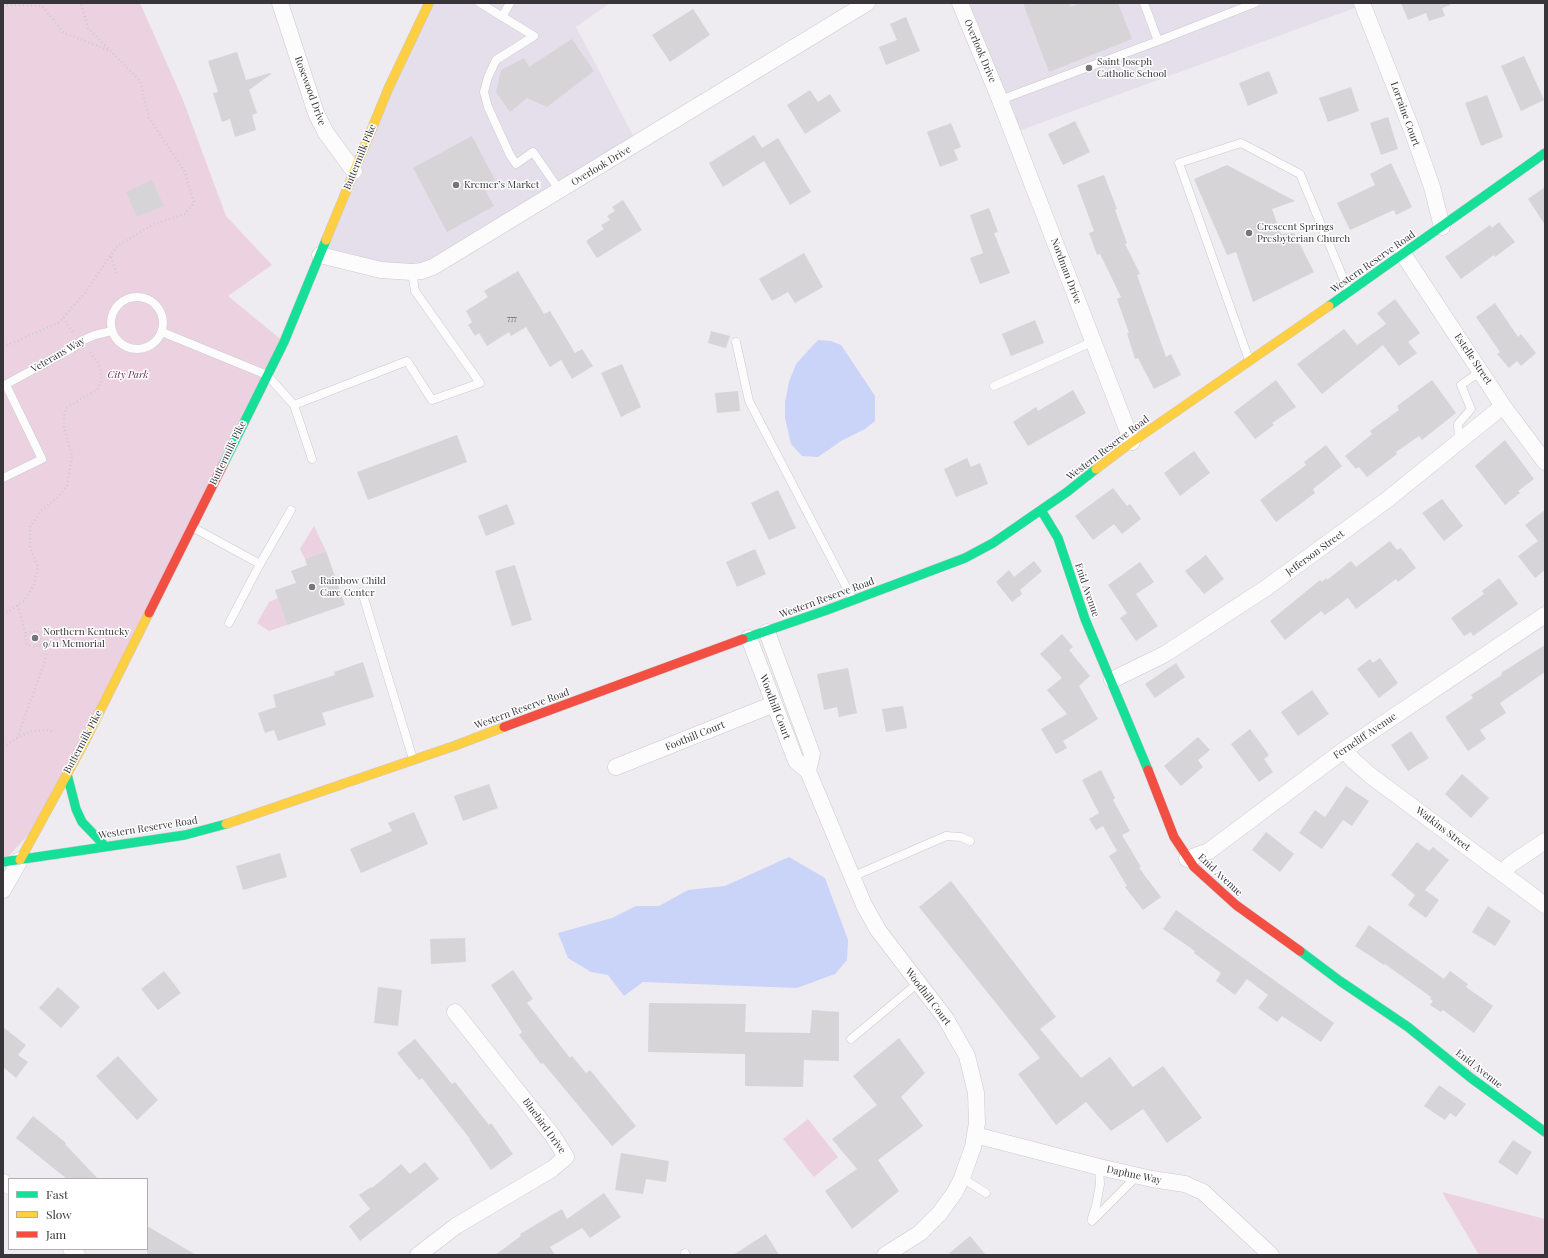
<!DOCTYPE html>
<html>
<head>
<meta charset="utf-8">
<style>
	body { margin:0 }
	#map { position:relative; width:1548px; height:1258px; overflow:hidden; background:#eeebf1; font-family:"Playfair Display",serif }
	canvas { display:block }
	.frame { position:absolute; inset:0; border:4px solid #373539; pointer-events:none }
	.legend { position:absolute; left:8px; top:1178px; width:140px; height:72px; box-sizing:border-box; background:#fff; border:1px solid #afaeb0; margin:0; padding:5px 7px; list-style:none; font-size:12px; color:#373539 }
	.legend li { display:flex; align-items:center; gap:8px; height:20px }
	.legend b { width:20px; border:1px solid #afaeb0 }
</style>
</head>
<body>
<div id="map">
<canvas width="1548" height="1258"></canvas>
<div class="frame"></div>
<ul class="legend">
<li><b style="height:5px;background:#16e098"></b>Fast</li>
<li><b style="height:5px;background:#ffcf43"></b>Slow</li>
<li><b style="height:5px;background:#f24e42"></b>Jam</li>
</ul>
</div>
<script>
const g = document.querySelector('canvas').getContext('2d');
g.lineJoin = 'round';
function fillPath(path, color) { g.fillStyle = color; g.fill(path, 'evenodd'); }
const toPath = rows => new Path2D(rows.map(r => 'M' + r).join(''));
function strokePath(path, color, width, dash) { g.strokeStyle = color; g.lineWidth = width; g.lineCap = dash ? 'butt' : 'round'; g.setLineDash(dash || []); g.stroke(path); }
function write(font, color, halo, rows, align = 'center') {
  g.font = font + ' "Playfair Display",serif'; g.lineWidth = 3; g.setLineDash([]); g.textBaseline = 'middle'; g.strokeStyle = halo; g.fillStyle = color; for (const [text, x, y, turn = 0] of rows) {
    g.save(); g.translate(x, y); g.rotate((+turn || 0) * Math.PI / 180); g.textAlign = isNaN(turn) ? turn : align; if (halo) g.strokeText(text, 0, 0); g.fillText(text, 0, 0); g.restore();
  }
}
fillPath(toPath([
	[429,3,610,3,576,27,637,143,422,271,320,255],
	[960,3,1362,3,1363,5,1013,133]
]), '#e4dfeb');
fillPath(toPath([
	[3,3,140,3,183,100,226,216,272,265,228,296,284,342,43,819,3,862],
	[314,526,326,551,305,559,300,549],
	[278,598,287,625,269,631,257,623,269,602],
	[808,1119,838,1157,814,1177,783,1139],
	[1442,1192,1545,1219,1545,1255,1479,1255]
]), '#ecd2e0');
fillPath(toPath([
	[818,340,831,341,841,345,875,396,875,421,865,429,841,441,818,457,802,456,791,444,785,418,785,402,789,382,796,364],
	[789,857,825,878,848,940,847,960,835,974,797,988,643,982,624,996,608,975,591,972,568,958,558,933,612,918,636,906,659,906,688,890,725,886]
]), '#cad3f8');
fillPath(toPath([
	[1023,3,1069,3,1070,7,1081,3,1118,3,1132,39,1049,72],
	[1401,3,1449,3,1450,5,1442,8,1445,16,1429,21,1426,13,1408,20],
	[693,9,710,35,670,62,652,35],
	[906,17,920,51,886,65,879,47,897,40,890,24],
	[572,39,594,71,547,107,527,98,510,112,496,92,501,70,524,58,529,67],
	[237,52,246,80,270,73,271,74,249,90,257,113,252,115,256,130,235,137,230,119,222,122,213,93,218,92,208,61],
	[1524,56,1544,100,1521,111,1501,66],
	[1269,71,1278,93,1248,106,1239,83],
	[1351,87,1359,111,1328,122,1319,98],
	[810,90,818,102,830,94,841,111,805,134,787,105],
	[1487,95,1503,137,1481,146,1465,103],
	[1388,117,1398,149,1381,155,1370,123],
	[1075,121,1090,152,1063,165,1048,134],
	[951,123,961,147,954,150,958,160,940,167,927,132],
	[754,135,762,148,778,138,811,192,790,205,764,161,723,187,709,163],
	[472,136,496,182,484,188,494,206,447,232,413,168],
	[1391,163,1412,207,1396,215,1394,210,1350,230,1337,203,1375,185,1370,174],
	[1227,165,1295,201,1272,209,1281,234,1294,233,1314,272,1253,302,1236,252,1227,255,1194,179],
	[1104,175,1117,209,1115,210,1127,243,1125,244,1140,274,1137,275,1166,357,1171,354,1181,375,1154,389,1138,358,1135,359,1127,333,1129,333,1117,299,1121,297,1100,254,1097,255,1089,233,1094,231,1077,185],
	[152,180,164,206,137,217,126,192],
	[1545,187,1545,225,1528,199],
	[623,200,642,230,597,258,586,241,604,229,601,225,610,220,607,216,615,211,612,207],
	[989,208,998,232,994,233,1010,273,980,284,970,258,983,253,970,215],
	[1499,222,1515,242,1495,257,1494,255,1461,279,1445,257,1490,225,1492,228],
	[804,253,823,287,795,303,788,292,772,301,759,279],
	[518,271,544,314,550,311,575,353,582,349,593,366,572,379,561,360,550,367,526,327,511,336,509,332,487,346,479,333,475,336,468,325,472,322,466,311,488,297,484,291],
	[1395,299,1420,333,1408,342,1417,353,1399,366,1383,345,1322,394,1297,364,1344,329,1357,345,1386,324,1377,313],
	[1495,303,1518,337,1521,334,1536,353,1521,366,1517,361,1509,368,1497,354,1500,352,1476,317],
	[1035,320,1044,343,1011,356,1002,334],
	[711,331,730,336,726,348,708,343],
	[622,364,641,407,621,417,601,373],
	[1276,380,1296,407,1272,423,1274,425,1255,439,1234,412],
	[1432,380,1456,413,1422,440,1419,436,1396,452,1397,454,1367,477,1359,467,1356,469,1345,456,1372,434,1370,431,1399,410,1397,406],
	[1073,390,1086,413,1028,446,1013,422,1036,407,1038,411],
	[738,391,740,411,717,413,715,393],
	[457,435,467,462,368,500,357,472],
	[1505,440,1534,479,1518,491,1520,493,1505,505,1475,466],
	[1326,445,1342,466,1313,489,1315,493,1276,522,1260,500,1306,465,1304,462],
	[1194,451,1210,473,1180,496,1164,473],
	[967,458,971,467,980,463,988,484,956,497,944,469],
	[1113,488,1127,506,1130,504,1141,519,1122,534,1114,524,1093,540,1075,516],
	[778,490,796,528,769,540,751,503],
	[1442,499,1463,526,1444,541,1422,513],
	[507,504,515,524,486,536,478,516],
	[1545,510,1545,570,1535,578,1518,556,1538,541,1525,525],
	[1390,541,1397,550,1401,548,1416,568,1398,582,1396,579,1356,609,1348,598,1325,615,1321,611,1285,640,1270,621,1320,580,1322,582,1326,578,1327,580,1351,561,1356,567],
	[755,549,766,574,737,587,726,562],
	[326,551,345,605,287,625,275,590,296,583,291,571,307,565,305,559],
	[1206,555,1224,579,1204,594,1185,571],
	[1034,561,1042,571,1020,590,1022,594,1012,602,996,582,1009,570,1014,577],
	[1140,562,1154,582,1136,594,1158,626,1136,641,1120,618,1127,613,1108,585],
	[515,565,532,620,512,626,495,571],
	[1499,578,1518,604,1473,636,1471,632,1464,636,1451,618,1484,594,1482,591],
	[1062,634,1073,647,1069,650,1090,676,1079,686,1098,719,1063,741,1067,748,1056,754,1041,729,1067,714,1047,690,1062,678,1040,654],
	[1545,645,1545,672,1500,703,1506,713,1480,730,1486,739,1468,751,1445,717,1473,698,1471,695,1502,675,1501,673],
	[1380,658,1398,683,1379,698,1357,669,1370,659,1373,663],
	[363,662,374,697,322,713,326,725,278,741,274,730,265,733,258,713,276,707,273,695,335,675,334,672],
	[1176,663,1185,677,1155,698,1145,684],
	[848,668,857,713,839,717,837,707,824,710,817,674],
	[1312,690,1329,714,1298,736,1281,712],
	[903,706,907,728,886,732,882,709],
	[1250,729,1269,755,1264,759,1273,772,1259,782,1231,744],
	[1411,731,1429,758,1408,771,1391,745],
	[1198,737,1210,750,1198,760,1203,767,1181,786,1164,766],
	[1101,770,1115,798,1113,800,1130,831,1122,835,1141,867,1139,868,1161,897,1143,910,1125,887,1127,886,1109,856,1117,851,1103,826,1096,830,1089,819,1099,813,1082,780],
	[1462,774,1489,798,1471,818,1445,794],
	[489,784,498,808,463,821,454,796],
	[1346,786,1369,801,1352,826,1343,820,1322,849,1299,833,1315,810,1325,817],
	[414,812,428,844,361,873,350,849,392,831,388,823],
	[1266,832,1294,854,1280,872,1252,850],
	[1417,842,1429,851,1433,847,1449,860,1425,890,1439,900,1426,918,1408,905,1415,895,1391,875],
	[280,853,287,877,243,890,236,866],
	[951,881,1056,1017,1040,1029,1081,1078,1110,1057,1133,1087,1163,1066,1202,1118,1167,1143,1143,1109,1111,1131,1086,1102,1056,1125,1018,1074,1040,1058,919,907],
	[1488,906,1511,921,1495,946,1472,932],
	[1176,910,1334,1023,1321,1042,1282,1016,1277,1022,1258,1008,1268,995,1247,979,1235,995,1216,981,1221,973,1194,953,1195,951,1163,929],
	[1369,925,1444,979,1450,971,1468,984,1466,987,1493,1006,1474,1033,1443,1010,1441,1012,1430,1005,1433,1001,1430,999,1431,997,1385,964,1384,965,1355,946],
	[465,938,466,962,431,964,430,939],
	[513,970,533,999,527,1003,570,1058,572,1056,586,1073,590,1070,636,1126,612,1146,543,1063,541,1064,519,1035,522,1032,491,985],
	[164,971,181,993,158,1010,141,989],
	[58,987,80,1007,61,1028,39,1008],
	[378,987,402,990,398,1026,374,1023],
	[649,1003,746,1004,745,1032,810,1033,812,1010,839,1012,839,1061,804,1060,803,1087,745,1086,745,1054,648,1052],
	[3,1027,26,1045,18,1055,28,1062,16,1078,3,1067],
	[899,1038,925,1073,901,1097,923,1126,878,1160,899,1191,852,1229,825,1191,857,1169,832,1139,877,1105,853,1076],
	[415,1039,452,1084,455,1082,489,1125,491,1123,513,1154,491,1170,469,1139,470,1139,422,1078,419,1080,397,1053],
	[118,1056,158,1100,137,1120,96,1076],
	[1439,1085,1466,1104,1456,1117,1450,1113,1445,1120,1424,1106],
	[33,1116,66,1143,65,1144,98,1179,67,1179,16,1138],
	[1513,1140,1532,1152,1517,1175,1498,1162],
	[621,1153,669,1161,666,1182,646,1179,643,1194,615,1190],
	[425,1162,439,1179,360,1241,349,1226,370,1209,359,1195,371,1187,372,1188,401,1164,410,1174],
	[604,1193,621,1217,590,1238,582,1228,550,1247,555,1255,495,1255,521,1236,520,1234,562,1209,567,1219],
	[147,1226,196,1255,147,1255],
	[766,1234,779,1255,733,1255],
	[970,1236,986,1255,947,1255]
]), '#d7d4d8');
const lane = toPath([
	[480,3,534,36,496,60,488,77,484,92,488,107,510,155,516,164,533,152,560,191],
	[1144,3,1158,41],
	[502,17,510,3],
	[1000,100,1158,41,1255,3],
	'111 323a26 26 0 1 1 52 0a26 26 0 1 1-52 0Z',
	[162,332,267,375,294,405,312,459],
	[736,342,749,401,853,600],
	[1249,360,1179,163,1241,143,1300,174,1349,292],
	[3,386,71,349,81,341,95,335,112,331],
	[994,386,1094,341],
	[294,405,407,361,432,400,480,383,415,291,412,272],
	[1459,441,1458,424,1471,409,1461,385,1481,371],
	[3,478,42,459,6,385],
	[192,527,260,564,291,510],
	[362,592,413,759],
	[229,623,260,564],
	[852,878,861,873,946,836,961,837,970,841],
	[851,1039,918,983],
	[962,1178,986,1193],
	[1092,1218,1096,1206,1100,1184,1099,1167],
	[1092,1221,1137,1176],
	[685,1253,686,1255]
]);
const street = toPath([
	[280,3,316,113,326,133,354,171],
	[960,3,1000,100,1132,442],
	[1362,3,1413,133,1432,187,1442,227],
	[1403,254,1503,406,1545,462],
	[320,255,381,270,412,272,422,271,433,267,867,3],
	[767,632,812,754,808,771],
	[749,638,796,761,808,771,864,905,878,930,946,1019,967,1056,976,1093,977,1123,973,1147,962,1178,955,1192,939,1214,920,1233,885,1255],
	[1112,680,1165,654,1266,588,1388,499,1503,406],
	[1344,750,1354,761,1371,776,1545,905],
	[616,767,774,704],
	[1187,859,1209,851,1344,750,1545,615],
	[1502,873,1511,864,1545,841],
	[3,890,20,860],
	[975,1135,1099,1167,1152,1179,1185,1184,1203,1192,1271,1255],
	[3,1182,9,1186],
	[71,1249,77,1255],
	[418,1255,456,1226,552,1169,566,1157,553,1136,455,1012]
]);
const fast = toPath([
	[1329,306,1545,153],
	[223,465,284,342,326,240],
	[1041,510,1058,538,1085,619,1148,770],
	[743,639,827,610,965,558,993,543,1067,492,1096,469],
	[67,774,76,809,82,822,105,846],
	[3,862,185,835,226,824],
	[1300,951,1340,981,1408,1027,1471,1078,1545,1132]
]);
const slow = toPath([
	[326,240,389,87,429,3],
	[1096,469,1132,442,1329,306],
	[226,824,454,746,504,727],
	[20,860,84,743,149,613]
]);
const jam = toPath([
	[149,613,223,465],
	[504,727,743,639],
	[1148,770,1174,837,1194,867,1236,905,1300,951]
]);
strokePath(lane, '#ccc9ce', 9);
strokePath(street, '#ccc9ce', 17);
strokePath(fast, '#ccc9ce', 10);
strokePath(slow, '#ccc9ce', 10);
strokePath(jam, '#ccc9ce', 10);
strokePath(toPath([
	[3,5,42,6,64,33,108,50],
	[111,257,117,274],
	[63,318,73,332],
	[3,347,58,323,84,294,117,246,154,224,185,214,194,203,185,172,149,118,140,81,88,28,81,3],
	[18,605,25,633],
	[3,615,24,601,34,585,38,567,30,547,30,527,42,510,56,499,67,486,72,456,64,427,64,416,66,408,97,390,101,382,101,372,98,363,89,351],
	[37,631,41,639,35,647,27,645,25,633,37,631],
	[17,738,45,661,46,651,38,643],
	[3,747,17,738,32,731,46,730,55,732]
]), '#cdcccf', 2.5, [1, 3]);
strokePath(lane, '#fcfcfd', 8);
strokePath(street, '#fcfcfd', 16);
strokePath(fast, '#16e098', 9);
strokePath(slow, '#ffcf43', 9);
strokePath(jam, '#f24e42', 9);
for (const [x, y, r, color] of [
	[1089,68,4,"#777579"],
	[456,185,4,"#777579"],
	[1249,233,4,"#777579"],
	[312,587,4,"#777579"],
	[35,638,4,"#777579"]
]) { const dot = new Path2D(); dot.arc(x, y, r, 0, 2 * Math.PI); g.fillStyle = color; g.fill(dot); strokePath(dot, '#fff', 1.5); }
write('8px', '#5f5d61', null, [
	["777",512,318]
]);
write('10px', '#373539', '#fff', [
	["Overlook Drive",980,51,67],
	["Rosewood Drive",310,91,70],
	["Lorraine Court",1405,114,70],
	["Buttermilk Pike",360,157,-68],
	["Overlook Drive",601,166,-31],
	["Western Reserve Road",1373,262,-35],
	["Nordman Drive",1066,271,69],
	["Veterans Way",58,355,-30],
	["Estelle Street",1473,359,56],
	["Western Reserve Road",1108,448,-37],
	["Buttermilk Pike",228,453,-64],
	["Jefferson Street",1315,553,-36],
	["Enid Avenue",1087,590,71],
	["Western Reserve Road",827,598,-20],
	["Woodhill Court",775,707,69],
	["Western Reserve Road",522,709,-20],
	["Foothill Court",695,736,-22],
	["Ferncliff Avenue",1365,736,-34],
	["Buttermilk Pike",83,742,-62],
	["Western Reserve Road",148,828,-9],
	["Watkins Street",1443,829,37],
	["Enid Avenue",1220,875,43],
	["Woodhill Court",928,997,53],
	["Enid Avenue",1479,1069,38],
	["Bluebird Drive",544,1126,54],
	["Daphne Way",1134,1175,12]
]);
write('10px', '#373539', '#fff', [
	["Saint Joseph",1097,62],
	["Catholic School",1097,74],
	["Kremer’s Market",464,185],
	["Crescent Springs",1257,227],
	["Presbyterian Church",1257,239],
	["Rainbow Child",320,581],
	["Care Center",320,593],
	["Northern Kentucky",43,632],
	["9/11 Memorial",43,644]
], 'left');
write('italic 10px', '#6b2b4f', '#fff', [
	["City Park",128,375]
]);
</script>
</body>
</html>
